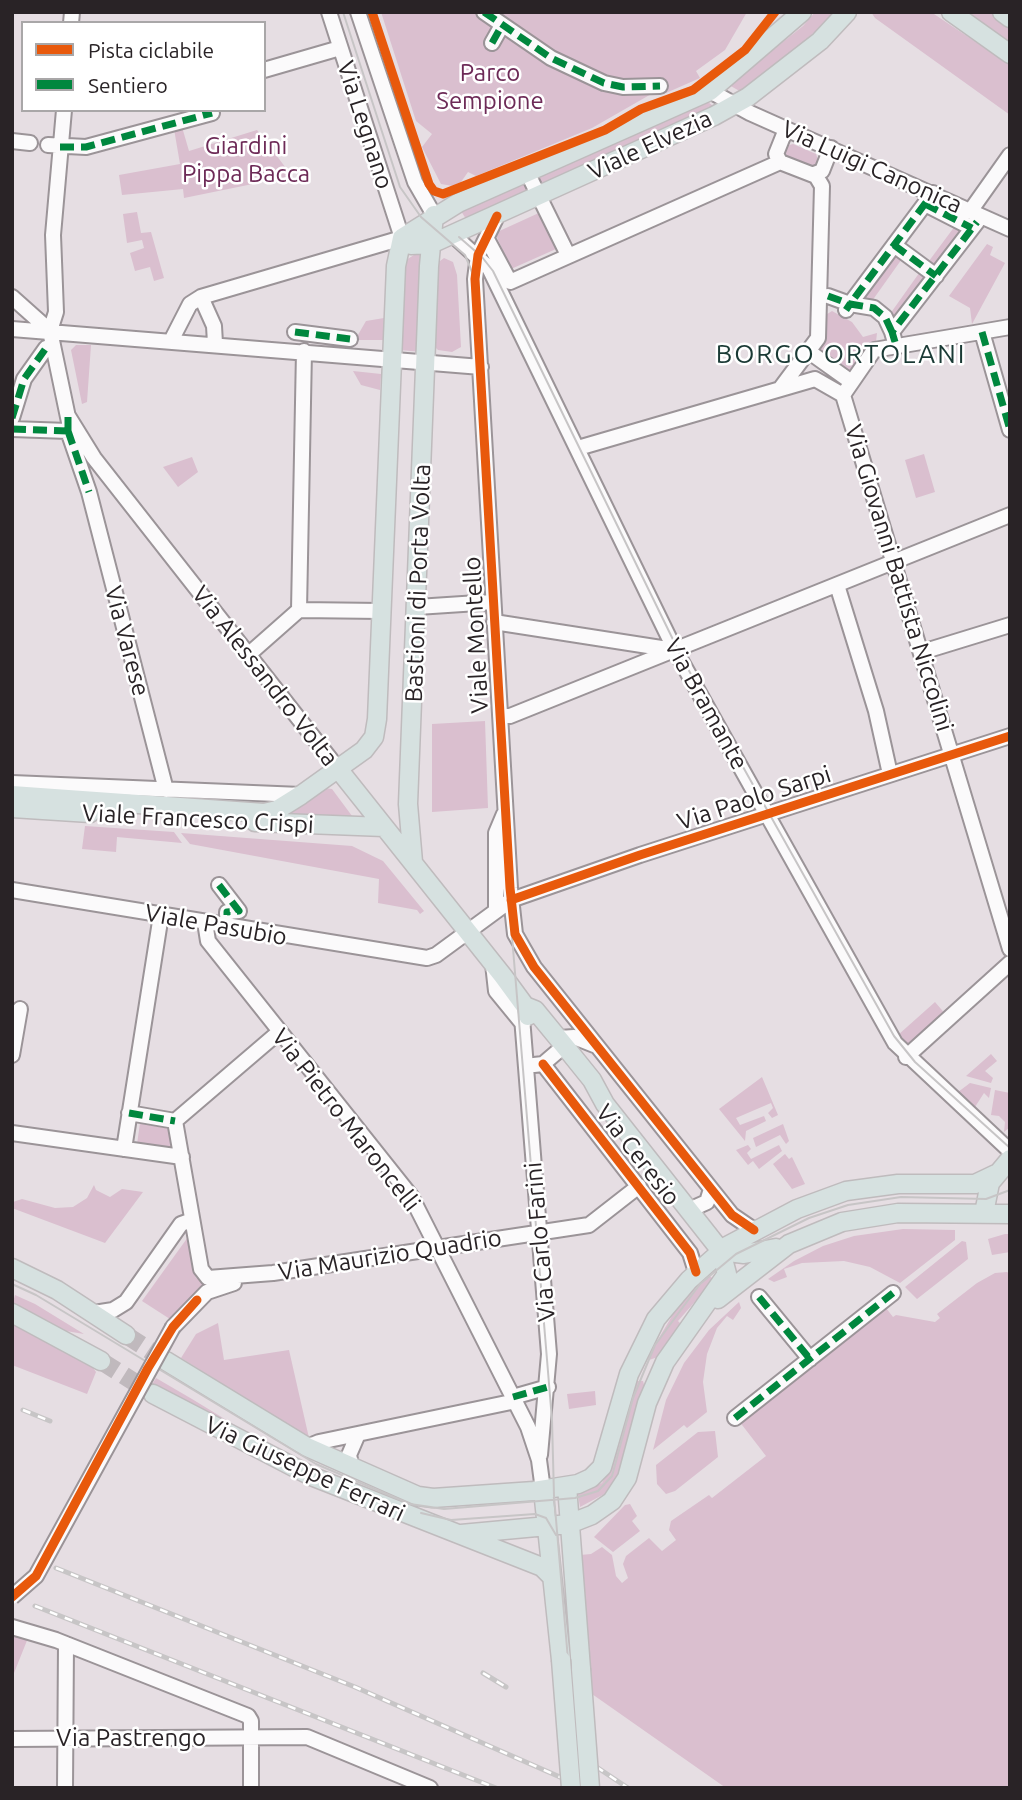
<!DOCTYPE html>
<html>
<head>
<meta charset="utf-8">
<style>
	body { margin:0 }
	#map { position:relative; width:1022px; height:1800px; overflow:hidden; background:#e6dee3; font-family:Ubuntu,sans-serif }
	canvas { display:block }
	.frame { position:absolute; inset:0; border:14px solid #292326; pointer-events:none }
	.legend { position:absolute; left:21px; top:21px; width:245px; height:91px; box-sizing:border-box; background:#fff; border:2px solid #a9a7a8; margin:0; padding:9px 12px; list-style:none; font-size:21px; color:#292326 }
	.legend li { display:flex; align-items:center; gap:14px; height:35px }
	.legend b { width:35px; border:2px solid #a9a7a8 }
</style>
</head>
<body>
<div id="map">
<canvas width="1022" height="1800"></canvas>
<div class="frame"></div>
<ul class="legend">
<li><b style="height:9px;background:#e8590c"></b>Pista ciclabile</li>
<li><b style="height:9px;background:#00873e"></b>Sentiero</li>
</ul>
</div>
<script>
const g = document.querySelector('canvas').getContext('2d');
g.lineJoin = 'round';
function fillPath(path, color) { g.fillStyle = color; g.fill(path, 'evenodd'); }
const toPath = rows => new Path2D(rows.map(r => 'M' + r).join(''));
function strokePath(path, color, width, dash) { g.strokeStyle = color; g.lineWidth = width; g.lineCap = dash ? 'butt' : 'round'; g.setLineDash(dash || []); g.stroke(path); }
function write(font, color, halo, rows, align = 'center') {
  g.font = font + ' Ubuntu,sans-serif'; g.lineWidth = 5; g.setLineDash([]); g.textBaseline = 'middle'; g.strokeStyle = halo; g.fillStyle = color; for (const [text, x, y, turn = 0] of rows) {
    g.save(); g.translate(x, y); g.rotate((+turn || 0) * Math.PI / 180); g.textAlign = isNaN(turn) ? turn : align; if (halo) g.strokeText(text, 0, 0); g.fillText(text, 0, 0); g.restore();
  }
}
fillPath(toPath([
	[381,12,747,12,725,50,696,71,700,78,666,93,653,93,592,128,476,176,468,172,461,182,453,186,441,184,422,147,432,134,416,121],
	[815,12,838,12,743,93,729,85,803,26],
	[871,12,931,12,1010,65,1010,115,875,18],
	[960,12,992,12,1010,26,1010,47],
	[705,100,712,105,713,109,542,187,539,176],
	[182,127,189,151,257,130,292,176,184,198,183,189,122,195,119,175,180,164,174,129],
	[793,144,816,154,818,160,815,167,786,159,783,154,786,146],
	[525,183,530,192,466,219,461,211],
	[137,212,141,233,151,232,164,278,154,281,150,267,135,271,130,253,144,248,142,240,127,243,123,214],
	[541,212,556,249,511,269,495,233],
	[955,226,963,232,934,271,926,265],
	[987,244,993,247,990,255,1005,263,972,324,970,308,949,296],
	[895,249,904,256,872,301,857,301],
	[417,253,423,254,423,352,399,350,400,264],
	[444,258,453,262,457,275,461,347,452,352,438,350,434,346,436,264],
	[922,269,931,275,892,326,890,314],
	[832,311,852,322,863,337,877,333,876,342,849,375,815,352,824,316],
	[384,318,383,340,355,340,366,321],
	[76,345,91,345,87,402,82,404,71,350],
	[353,371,381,374,380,390,361,385],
	[924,454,935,492,916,498,905,460],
	[192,457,198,472,178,487,163,467],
	[485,721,488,808,432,812,432,724],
	[325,788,332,789,358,824,286,819,285,812],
	[85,826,174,832,182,843,117,837,116,852,82,849],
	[181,833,352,846,383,861,424,911,420,914,417,910,378,903,379,879,190,844],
	[935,1002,947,1016,910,1049,898,1035],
	[991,1054,997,1061,985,1071,993,1078,991,1083,966,1076],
	[762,1077,778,1115,772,1118,768,1113,773,1108,771,1103,736,1118,740,1125,764,1116,766,1121,746,1131,745,1141,719,1109],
	[970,1083,991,1088,989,1098,984,1093,975,1107,958,1092],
	[995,1090,1010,1093,1010,1127,1004,1132,1005,1122,999,1116,991,1115],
	[140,1123,169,1129,173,1149,137,1144],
	[783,1124,789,1141,786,1144,780,1135,756,1147,753,1138],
	[748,1145,751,1149,747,1153,751,1159,779,1145,782,1151,759,1169,753,1161,748,1165,736,1150],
	[785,1154,789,1159,792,1157,805,1184,792,1189,773,1164],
	[94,1185,96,1190,110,1197,122,1189,143,1192,105,1243,12,1208,13,1202,22,1199,55,1208,73,1207,87,1198],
	[903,1229,955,1230,955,1240,900,1283,870,1267,844,1261,802,1263,784,1269,787,1277,774,1282,768,1279,794,1261,823,1246,854,1236],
	[1005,1234,1010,1234,1010,1252,992,1255,988,1239],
	[188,1237,196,1278,213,1282,173,1321,142,1301],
	[962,1241,966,1242,968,1259,917,1299,905,1287],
	[1007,1272,1010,1274,1010,1788,726,1788,592,1694,580,1555,591,1554,602,1547,612,1555,616,1576,622,1583,628,1578,623,1564,626,1556,649,1538,662,1551,676,1540,669,1530,671,1521,709,1495,712,1498,766,1456,739,1421,886,1308,893,1317,896,1315,935,1322,940,1318,937,1314,977,1283,995,1273],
	[708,1274,714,1280,678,1321,680,1323,658,1357,649,1360,647,1358,675,1311],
	[15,1295,35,1304,84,1334,54,1329,12,1306],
	[739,1302,741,1308,733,1320,727,1316,717,1328,707,1354,703,1382,707,1412,687,1428,684,1425,653,1450,666,1400,684,1363,709,1330],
	[12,1318,91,1365,96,1372,87,1394,12,1365],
	[218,1323,224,1360,289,1350,309,1438,181,1358,196,1334],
	[156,1378,192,1399,292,1460,151,1386],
	[636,1381,643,1381,645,1388,624,1467,610,1491,580,1507,578,1494,602,1483,612,1465,622,1420],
	[595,1391,596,1405,569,1409,567,1394],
	[715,1431,718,1457,675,1491,666,1494,657,1484,656,1465,698,1432],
	[630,1504,637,1516,632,1521,640,1531,613,1552,594,1537,625,1505],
	[12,1633,30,1633,12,1678]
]), '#dabfcf');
strokePath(toPath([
	[126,1335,166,1361],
	[101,1361,153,1394]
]), '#c0b9bd', 18, [18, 9]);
const minor = toPath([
	[358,12,415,182,434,215],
	[484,12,551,58,604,83,623,87,660,86],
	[71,23,72,12],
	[492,43,501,27],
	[264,70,340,48],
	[710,91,750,113,1010,229],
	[12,141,30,143],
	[48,145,86,147,212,113],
	[780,162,816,176,822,186,818,338,780,389],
	[780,162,776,154,786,129],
	[528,174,568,255],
	[814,174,822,171,831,148],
	[925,204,972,228],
	[971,210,1010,155],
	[497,216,478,255,475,279,510,888,515,934,534,967,732,1215,754,1230],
	[453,235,489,268,675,650,895,1043,1010,1151],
	[488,241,510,282,780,162],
	[894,245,936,276],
	[828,296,850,304,846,310],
	[12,297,49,330],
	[201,297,214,326,215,343],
	[12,329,481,367],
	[50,331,56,312,53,235,64,110],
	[50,331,69,422],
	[295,332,350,339],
	[892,332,885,317,874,308,850,304,933,193],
	[982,332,1010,430],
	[894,339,892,332,977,222],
	[171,341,190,304,201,297,402,238,329,12],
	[808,351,850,381],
	[843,395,874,350,1010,327],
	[68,416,94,458,339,770],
	[12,418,24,379,46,348],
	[12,429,68,431],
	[68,431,89,492,166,790],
	[578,448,815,379,843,395,1010,949],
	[837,585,876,711,890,774],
	[417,607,493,602],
	[299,610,304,351],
	[494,622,674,650],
	[922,652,1010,625],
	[248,655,299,610,382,611],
	[500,716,510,716,1010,515],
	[12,783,301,795],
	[219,885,239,911,227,912,227,915],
	[12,890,427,958,436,955,511,900,640,855,1010,736],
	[496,909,496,833,504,814],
	[205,922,208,941,411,1196,528,1427,539,1460,543,1490],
	[493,964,496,991,523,1024],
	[521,1005,549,1354,540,1455],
	[559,1038,574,1037,594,1045],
	[12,1055,20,1009],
	[906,1057,1010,963],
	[543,1064,690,1253,696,1272],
	[534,1065,543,1064,557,1052],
	[129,1113,175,1121],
	[175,1121,201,1269,208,1278,273,1273,589,1225,639,1186],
	[175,1121,279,1032],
	[12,1133,182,1157],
	[124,1149,161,915],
	[689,1210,707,1202,711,1189],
	[759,1297,810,1359],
	[94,1313,113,1310,126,1302,181,1224,192,1220],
	[173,1327,207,1292,234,1283],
	[513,1397,548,1387],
	[735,1418,893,1293],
	[307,1447,319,1442,516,1401],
	[352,1468,349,1455,358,1434],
	[12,1627,56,1640,248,1716,251,1721,251,1788],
	[12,1739,307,1737,430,1788],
	[65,1788,66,1644]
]);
const major = toPath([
	[951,12,1010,54],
	[1002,12,1010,18],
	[402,238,411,245,431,244,714,116,748,97,820,41,847,12],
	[339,770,503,976,525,1006,528,1016],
	[12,795,264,813,277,810,301,795,364,750,374,737,377,719,396,266,402,238,458,203,710,91,802,12],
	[12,808,90,813],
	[255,822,384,827],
	[413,862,408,804,429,266,434,215],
	[984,1213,990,1183,1010,1159],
	[721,1251,744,1254,776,1248],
	[12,1268,57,1290,126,1335],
	[718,1299,789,1244,842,1222,898,1213,1010,1214],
	[12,1313,101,1361],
	[166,1361,307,1447,418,1496,433,1498,534,1491,578,1484,591,1478,602,1467,629,1374,656,1319,689,1280,727,1246,797,1209,846,1191,898,1184,975,1184,996,1174],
	[153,1394,311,1476,542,1567,552,1577],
	[567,1486,581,1669],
	[543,1490,561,1660],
	[461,1534,569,1524,592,1515,612,1501,627,1478,647,1403,665,1362,727,1274,721,1251,605,1104,592,1080,567,1049,535,1010,525,1006]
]);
strokePath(minor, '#9b9498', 18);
strokePath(major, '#bfbbbd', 21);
strokePath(minor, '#fbfafb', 14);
strokePath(major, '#d6e1e0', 18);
strokePath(toPath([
	[343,12,400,187,421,217,465,255,472,272,508,888,552,1420,554,1496,579,1788],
	[459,237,482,257,493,271,683,660,894,1036,915,1062,1010,1148],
	[12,1284,36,1295,316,1464,410,1504,444,1509,575,1498,598,1491,612,1476,633,1398,655,1345,700,1284,736,1254,809,1218,848,1205,901,1197,986,1199,1010,1190],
	[421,1513,451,1520,535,1514,546,1518,556,1535]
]), '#c7c5c6', 2);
const rail = toPath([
	[23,1410,50,1421],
	[56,1568,355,1687,585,1788],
	[35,1606,496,1788],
	[483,1673,506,1687],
	[583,1758,628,1788]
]);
strokePath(rail, '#c7c5c6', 5);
strokePath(rail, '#fff', 2.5, [8]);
const minorBridge = toPath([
	[12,1597,36,1576,173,1327]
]);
const majorBridge = toPath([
	[561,1660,571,1788],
	[581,1669,590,1788]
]);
strokePath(minorBridge, '#9b9498', 18, []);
strokePath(majorBridge, '#bfbbbd', 21, []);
strokePath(minorBridge, '#fbfafb', 14);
strokePath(majorBridge, '#d6e1e0', 18);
strokePath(toPath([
	[484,12,551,58,604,83,623,87,660,86],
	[492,43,501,27],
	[60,147,86,147,212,113],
	[925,204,972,228],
	[894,245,936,276],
	[828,296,850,304,846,310],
	[295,332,350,339],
	[892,332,885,317,874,308,850,304,933,193],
	[982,332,1010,430],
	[895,342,892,332,977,222],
	[12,418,24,379,46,348],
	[12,429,68,431],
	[68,431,89,492],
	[68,431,68,416],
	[219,885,239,911,227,912,227,915],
	[129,1113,175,1121],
	[759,1297,810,1359],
	[513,1397,548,1387],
	[735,1418,893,1293]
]), '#00873e', 7, [14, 7]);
strokePath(toPath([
	[372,12,429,184,434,191,443,194,605,130,641,109,693,90,745,50,775,12],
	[497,216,478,255,475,279,510,888,515,934,534,967,732,1215,754,1230],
	[511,900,640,855,1010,736],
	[543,1064,690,1253,696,1272],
	[12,1597,36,1576,148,1368,173,1327,197,1300]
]), '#e8590c', 9);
write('24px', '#6d2a57', '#fff', [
	["Parco",490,73],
	["Sempione",490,101],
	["Giardini",246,146],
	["Pippa Bacca",246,174]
]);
write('24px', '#292326', '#fff', [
	["Via Legnano",365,125,72],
	["Viale Elvezia",650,145,-25],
	["Via Luigi Canonica",872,167,24],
	["Via Giovanni Battista Niccolini",899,578,73],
	["Bastioni di Porta Volta",418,583,-88],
	["Viale Montello",476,635,-93],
	["Via Varese",127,641,75],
	["Via Alessandro Volta",265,676,52],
	["Via Bramante",706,704,61],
	["Via Paolo Sarpi",754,798,-18],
	["Viale Francesco Crispi",198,819,3],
	["Viale Pasubio",216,925,10],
	["Via Pietro Maroncelli",346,1120,52],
	["Via Ceresio",638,1155,52],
	["Via Carlo Farini",540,1242,-95],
	["Via Maurizio Quadrio",390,1255,-9],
	["Via Giuseppe Ferrari",305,1469,25],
	["Via Pastrengo",131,1738]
]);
g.letterSpacing = '2px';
write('26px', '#1a3a35', '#fff', [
	["BORGO ORTOLANI",841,354]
]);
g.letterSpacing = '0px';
</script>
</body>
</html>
